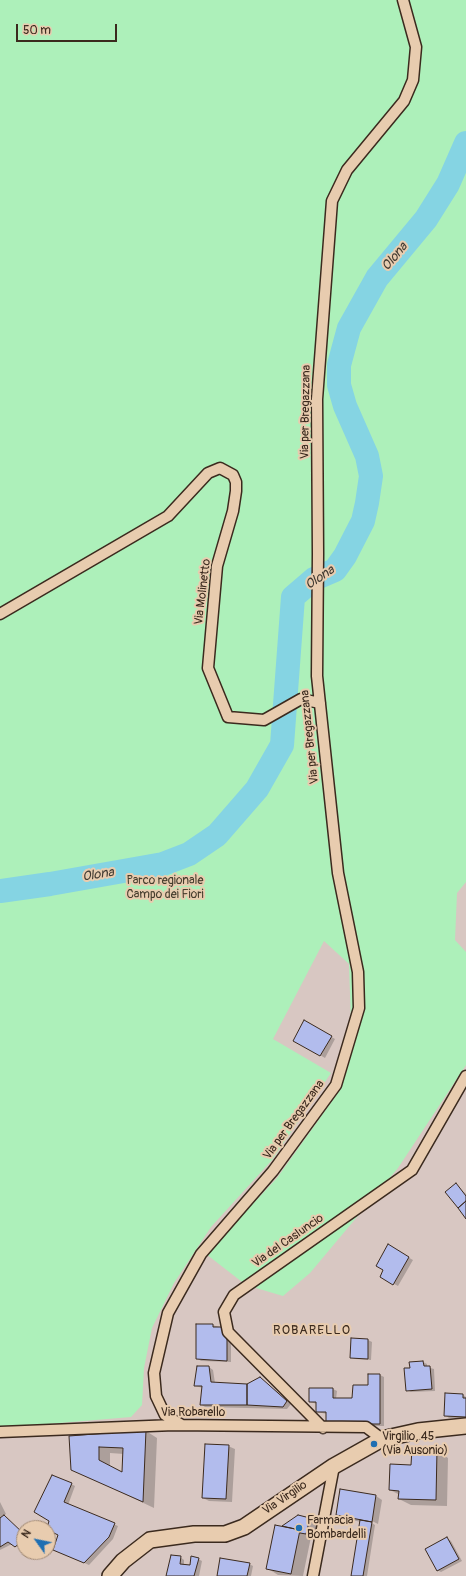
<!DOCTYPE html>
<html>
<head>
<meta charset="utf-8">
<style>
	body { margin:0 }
	#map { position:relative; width:466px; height:1576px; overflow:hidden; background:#d8c7c2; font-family:Pangolin,sans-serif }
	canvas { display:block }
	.north { position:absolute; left:16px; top:1520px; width:40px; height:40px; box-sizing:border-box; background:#e8ccaf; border:1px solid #a38b75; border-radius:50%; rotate:303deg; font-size:11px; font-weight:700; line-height:16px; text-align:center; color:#3b2a1e }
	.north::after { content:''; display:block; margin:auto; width:14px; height:18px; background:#1f6fb2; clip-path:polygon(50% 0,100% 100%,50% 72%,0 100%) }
	.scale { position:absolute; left:16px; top:24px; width:101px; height:18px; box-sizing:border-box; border:2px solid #3b2a1e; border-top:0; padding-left:5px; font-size:12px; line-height:14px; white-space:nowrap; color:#3b2a1e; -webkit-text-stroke:3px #e8ccaf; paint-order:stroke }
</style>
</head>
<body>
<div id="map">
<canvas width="466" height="1576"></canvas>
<div class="north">N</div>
<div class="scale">50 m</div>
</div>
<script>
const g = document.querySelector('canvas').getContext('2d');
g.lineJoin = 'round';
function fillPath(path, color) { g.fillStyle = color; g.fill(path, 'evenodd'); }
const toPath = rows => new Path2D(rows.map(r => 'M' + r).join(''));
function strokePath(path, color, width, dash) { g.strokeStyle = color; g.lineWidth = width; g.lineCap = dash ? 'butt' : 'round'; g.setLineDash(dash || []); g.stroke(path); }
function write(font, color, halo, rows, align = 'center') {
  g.font = font + ' Pangolin,sans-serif'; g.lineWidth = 4; g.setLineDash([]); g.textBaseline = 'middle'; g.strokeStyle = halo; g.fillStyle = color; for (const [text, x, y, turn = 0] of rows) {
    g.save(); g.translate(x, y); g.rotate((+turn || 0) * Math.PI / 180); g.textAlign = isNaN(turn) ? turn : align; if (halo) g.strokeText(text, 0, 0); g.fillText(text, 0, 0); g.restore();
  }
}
fillPath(toPath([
	[0,0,466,0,466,882,457,893,455,940,466,952,466,1065,398,1168,310,1273,283,1296,246,1285,206,1254,277,1178,342,1087,351,1023,349,964,324,941,273,1039,331,1073,272,1160,211,1227,174,1283,152,1328,144,1368,142,1405,131,1417,0,1428]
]), '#adf0ba');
fillPath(toPath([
	[305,1022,335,1039,325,1058,294,1040],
	[456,1185,466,1194,466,1217],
	[388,1246,413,1260,398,1286,381,1277,385,1270],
	[212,1325,231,1330,231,1362,201,1361,197,1358],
	[368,1340,372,1342,371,1360,355,1359,351,1357],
	[423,1362,427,1364,427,1367,434,1369,435,1391,411,1392,407,1390,411,1369],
	[209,1367,213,1370,215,1383,248,1385,264,1381,291,1404,287,1409,205,1407,202,1405,203,1388,195,1386],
	[369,1375,380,1375,384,1377,384,1426,331,1426,327,1414,317,1412,317,1404,310,1402,333,1389,337,1391,336,1399,353,1399,369,1386],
	[462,1394,466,1397,466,1418,449,1418,445,1415],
	[146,1431,157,1438,154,1508,72,1469,70,1436],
	[110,1453,124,1454,123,1474,110,1467],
	[228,1446,235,1449,232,1502,209,1501,203,1498],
	[413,1450,437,1451,448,1458,447,1506,411,1505,399,1499,400,1495,390,1490,412,1466],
	[71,1484,75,1486,68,1505,118,1526,113,1539,89,1565,59,1552,60,1535,52,1531],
	[341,1490,376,1496,382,1500,378,1524,368,1519,367,1520,375,1525,367,1576,352,1576,361,1522,343,1518,337,1515],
	[0,1502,6,1514,3,1516,24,1534,24,1544,19,1548,12,1544,0,1550],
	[310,1519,318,1523,315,1538,311,1537,303,1576,278,1575,267,1568,287,1528,284,1526],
	[447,1538,451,1541,462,1561,441,1572,437,1570],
	[180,1557,184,1560,184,1565,191,1566,198,1559,202,1561,199,1576,167,1576],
	[249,1564,253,1566,251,1576,218,1576]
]), '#0003');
strokePath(toPath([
	[0,891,50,884,163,864,189,854,217,835,257,789,282,745,293,597,314,579,335,570,345,556,363,521,367,503,371,476,367,456,345,406,339,385,339,365,349,328,377,278,426,219,448,184,466,143]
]), '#85d4e3', 24);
const building = toPath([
	[304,1020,332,1036,320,1056,293,1041,304,1020],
	[456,1183,466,1196,466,1201,458,1208,445,1192,456,1183],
	[466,1201,466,1219,458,1208,466,1201],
	[388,1244,409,1257,393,1285,380,1277,383,1270,376,1266,388,1244],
	[196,1324,213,1324,213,1327,227,1327,227,1361,196,1359,196,1324],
	[351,1338,368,1339,368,1359,350,1358,351,1338],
	[423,1361,424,1366,430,1366,432,1389,406,1391,404,1368,410,1368,409,1362,423,1361],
	[197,1366,209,1366,211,1382,247,1384,247,1405,200,1405,202,1386,194,1386,197,1366],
	[368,1374,380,1374,380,1424,326,1424,326,1412,316,1412,316,1402,309,1402,309,1388,333,1388,333,1398,352,1398,353,1385,368,1385,368,1374],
	[260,1377,287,1401,283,1407,247,1405,247,1384,260,1377],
	[445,1393,463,1394,463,1398,466,1398,466,1417,444,1416,445,1393],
	[146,1430,143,1502,71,1470,69,1436,146,1430],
	[99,1447,123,1448,122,1472,99,1460,99,1447],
	[205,1444,229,1445,226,1499,202,1498,205,1444],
	[412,1449,437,1450,436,1500,398,1499,399,1491,389,1490,390,1464,411,1465,412,1449],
	[52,1475,72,1483,64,1502,115,1523,109,1537,84,1563,53,1550,58,1535,48,1530,47,1528,49,1521,34,1512,52,1475],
	[340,1489,376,1495,372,1522,336,1515,340,1489],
	[4,1515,24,1534,24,1539,15,1547,8,1542,0,1547,0,1518,4,1515],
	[298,1515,310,1518,306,1534,300,1533,300,1530,282,1526,298,1515],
	[360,1520,372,1522,363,1576,351,1576,360,1520],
	[275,1525,300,1530,291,1574,266,1569,275,1525],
	[447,1537,459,1559,437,1571,425,1549,447,1537],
	[171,1555,181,1556,180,1564,190,1565,191,1556,199,1558,194,1576,166,1576,171,1555],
	[220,1558,250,1563,247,1576,217,1576,220,1558]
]);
fillPath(building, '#b2bced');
strokePath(building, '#3b2a1e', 1);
const street = toPath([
	[0,614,168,516,208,473,220,468,233,475,236,482,236,491,233,511,217,566,208,668,228,717,264,720,301,699,320,703],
	[182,1425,165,1415,156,1396,154,1373,168,1313,201,1254,273,1171,336,1085,359,1008,358,972,338,873,317,676,318,554,317,399,332,201,347,170,404,101,413,80,416,47,403,0],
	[323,1428,228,1332,224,1312,234,1295,412,1170,466,1076],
	[0,1432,174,1425,366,1427,382,1439],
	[313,1576,334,1466]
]);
const secondary = toPath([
	[110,1576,123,1561,150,1540,194,1534,225,1534,244,1527,334,1466,382,1439,418,1431,466,1426]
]);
strokePath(street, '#3b2a1e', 13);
strokePath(secondary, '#3b2a1e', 18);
strokePath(street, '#e8ccaf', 10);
strokePath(secondary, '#e8ccaf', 15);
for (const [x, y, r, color] of [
	[374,1444,4,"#1f6fb2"],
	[299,1528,4,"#1f6fb2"]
]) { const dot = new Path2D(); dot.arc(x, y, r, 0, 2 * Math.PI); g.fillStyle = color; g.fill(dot); strokePath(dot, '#e8ccaf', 1.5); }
write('12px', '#3b2a1e', '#e8ccaf', [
	["Via per Bregazzana",306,412,-89],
	["Via Molinetto",203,592,-83],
	["Via per Bregazzana",310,737,-96],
	["Via per Bregazzana",294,1120,-54],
	["Via del Casluncio",288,1241,-35],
	["Via Robarello",193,1413],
	["Via Virgilio",285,1498,-34]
]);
write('12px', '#463e2e', '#e8ccaf', [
	["Parco regionale",165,881],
	["Campo dei Fiori",165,895]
]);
write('12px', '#3b2a1e', '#e8ccaf', [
	["Virgilio, 45",382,1437],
	["(Via Ausonio)",382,1451],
	["Farmacia",307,1521],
	["Bombardelli",307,1535]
], 'left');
write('italic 13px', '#423b32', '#e8ccaf', [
	["Olona",395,257,-50],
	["Olona",320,578,-34],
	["Olona",98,875,-9]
]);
g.letterSpacing = '1px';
write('13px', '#3b2a1e', '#e8ccaf', [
	["ROBARELLO",312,1331]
]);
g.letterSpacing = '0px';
</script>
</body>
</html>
